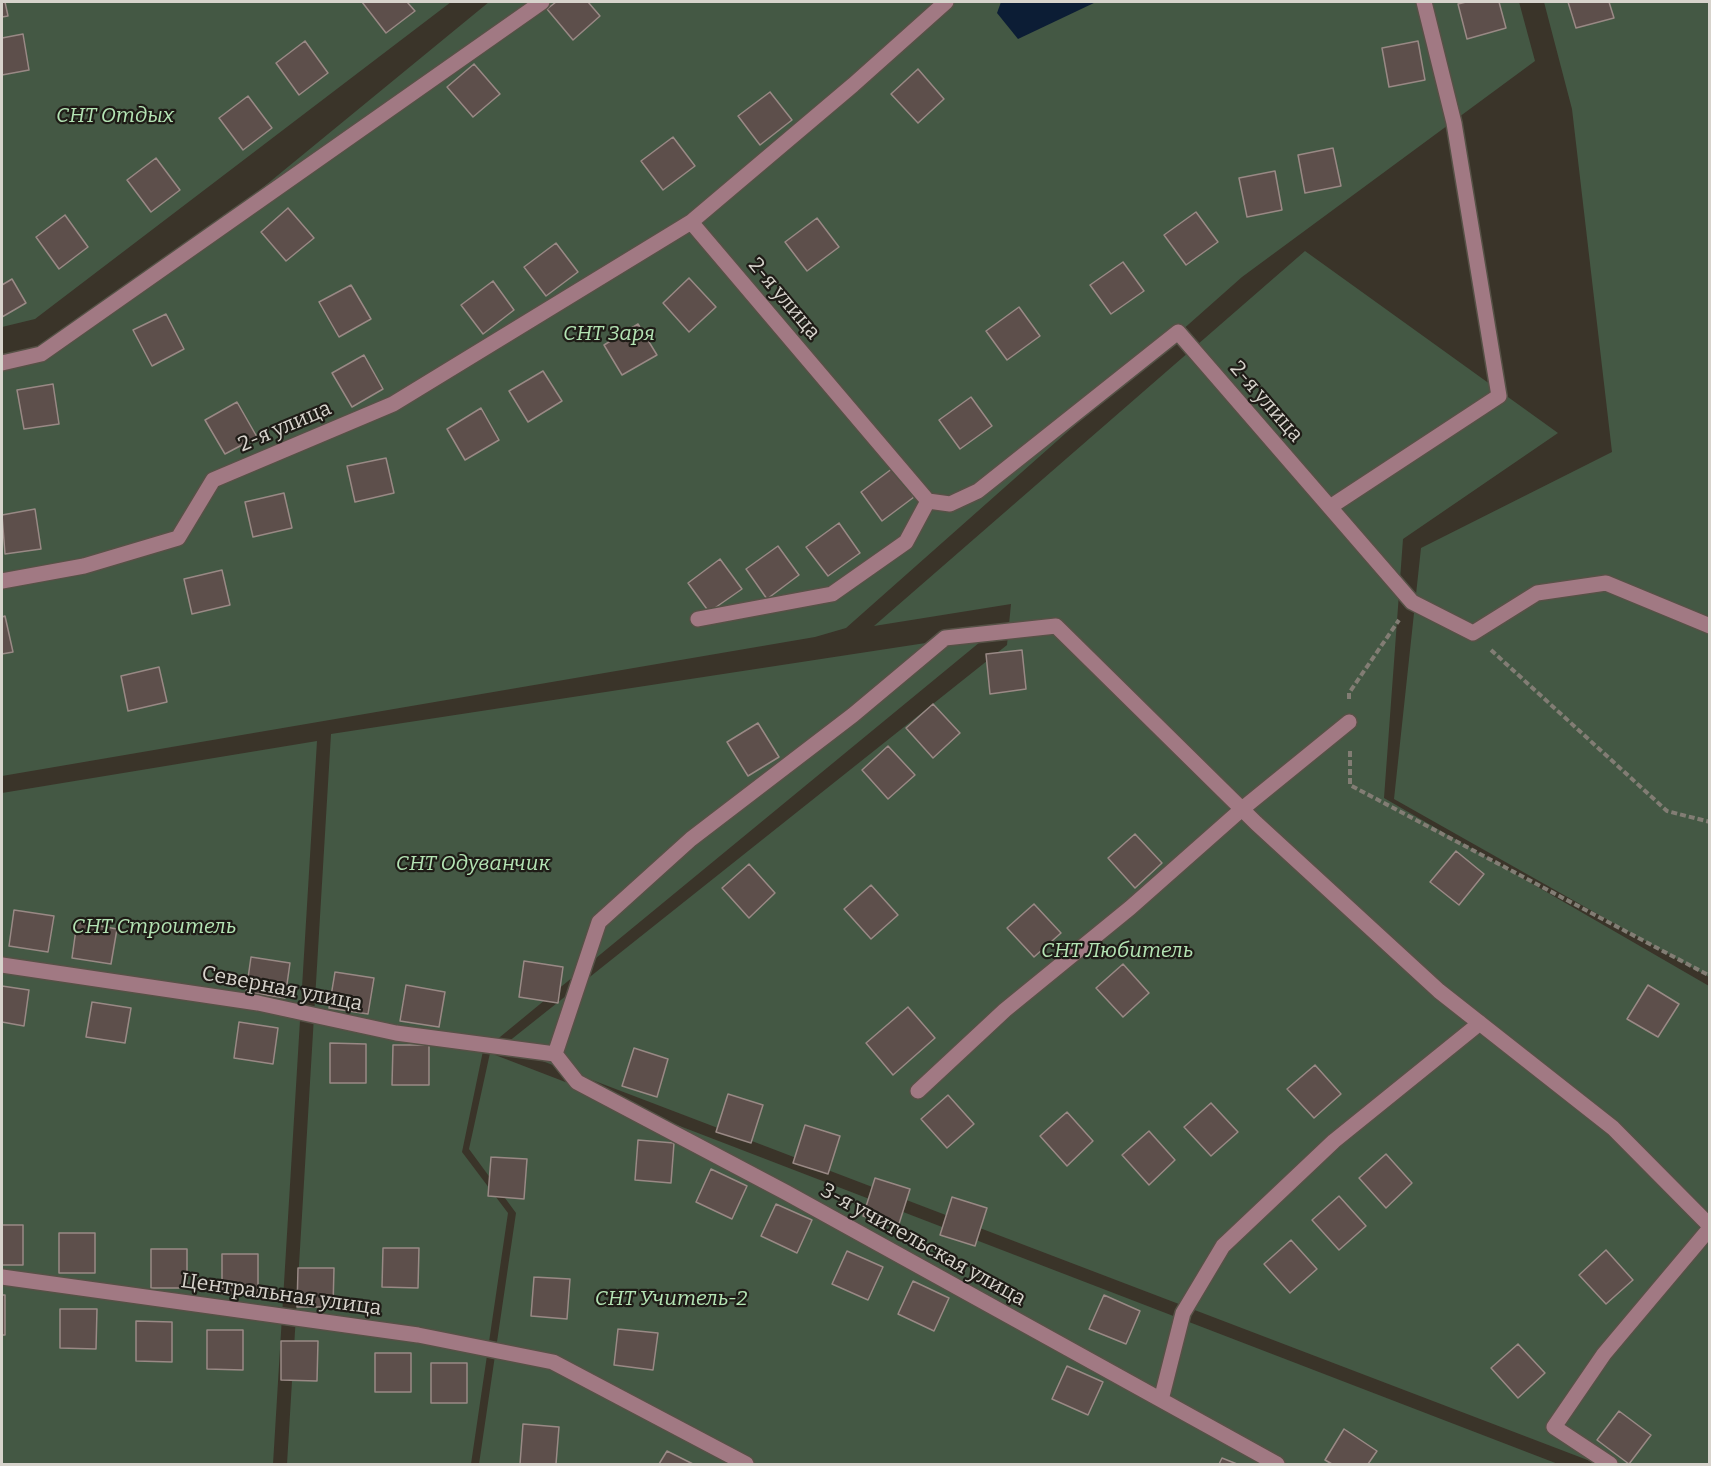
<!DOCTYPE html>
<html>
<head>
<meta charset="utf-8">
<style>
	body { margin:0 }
	#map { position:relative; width:1711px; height:1466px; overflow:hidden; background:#3a3429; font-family:Bitter,serif }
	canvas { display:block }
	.frame { position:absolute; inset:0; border:3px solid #d7d3cc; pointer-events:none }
</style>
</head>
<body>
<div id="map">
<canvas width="1711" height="1466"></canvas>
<div class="frame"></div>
</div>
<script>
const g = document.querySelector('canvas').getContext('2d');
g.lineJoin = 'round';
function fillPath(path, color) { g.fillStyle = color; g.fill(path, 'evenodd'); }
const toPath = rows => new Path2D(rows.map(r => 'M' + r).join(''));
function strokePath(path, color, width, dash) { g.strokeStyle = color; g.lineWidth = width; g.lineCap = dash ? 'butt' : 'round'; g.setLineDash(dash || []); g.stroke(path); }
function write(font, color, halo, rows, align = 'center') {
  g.font = font + ' Bitter,serif'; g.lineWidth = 4.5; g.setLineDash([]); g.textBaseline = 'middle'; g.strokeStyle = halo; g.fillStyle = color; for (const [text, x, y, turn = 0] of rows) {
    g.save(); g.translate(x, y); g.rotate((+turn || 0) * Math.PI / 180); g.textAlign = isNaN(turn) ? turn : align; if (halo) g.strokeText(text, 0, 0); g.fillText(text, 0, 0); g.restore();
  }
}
fillPath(toPath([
	[2,2,451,2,35,319,2,327],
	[489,2,1519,2,1535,61,1242,277,846,628,815,637,2,776,2,369,44,360,88,331],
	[1544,2,1709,2,1709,977,1394,799,1421,548,1612,452,1572,109],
	[1305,251,1558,433,1403,539,1384,798,1709,986,1709,1464,1598,1464,503,1046,1007,645,1011,604,874,626],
	[991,633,483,1051,462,1152,508,1213,471,1464,287,1464,331,734],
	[317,741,273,1464,2,1464,2,793],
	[490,1053,1558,1464,479,1464,516,1213,469,1149]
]), '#445844');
fillPath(toPath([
	[1001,2,1096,2,1018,39,997,13]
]), '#0c1d35');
const building = toPath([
	[2,2,5,2,8,16,2,17,2,2],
	[362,2,407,2,415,11,386,33,362,2],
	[556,2,588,2,600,16,573,40,547,9,556,2],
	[1466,2,1499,2,1506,28,1467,39,1458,4,1466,2],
	[1568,2,1609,2,1614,18,1576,28,1568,2],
	[23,34,29,70,2,75,2,38,23,34],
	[305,41,328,73,299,95,276,63,305,41],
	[1418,41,1425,80,1389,87,1382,48,1418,41],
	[474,64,500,94,473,117,447,87,474,64],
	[918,69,944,99,918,123,891,94,918,69],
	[770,92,792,120,760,145,738,116,770,92],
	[248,96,272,128,243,150,219,118,248,96],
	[673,137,695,166,663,190,641,161,673,137],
	[1333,148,1341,186,1305,193,1298,155,1333,148],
	[156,158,180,190,151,212,127,180,156,158],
	[1275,171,1282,210,1247,217,1239,178,1275,171],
	[288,208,314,238,286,261,261,232,288,208],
	[1196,212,1218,242,1186,265,1164,235,1196,212],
	[65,215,88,247,59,269,36,237,65,215],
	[817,218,839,247,807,271,785,242,817,218],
	[556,243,578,272,546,296,524,267,556,243],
	[1123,262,1144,291,1111,314,1090,285,1123,262],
	[689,278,716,307,689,332,663,303,689,278],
	[12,279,26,303,2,317,2,285,12,279],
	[493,281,514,310,483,334,461,305,493,281],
	[351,285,371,319,339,337,319,302,351,285],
	[1019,307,1040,336,1007,360,986,331,1019,307],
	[166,314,184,349,152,366,133,330,166,314],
	[638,324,657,355,622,375,604,345,638,324],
	[364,355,383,389,352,407,332,373,364,355],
	[543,371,562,401,528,422,509,391,543,371],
	[53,384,59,424,24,429,17,390,53,384],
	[971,397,992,426,960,449,939,420,971,397],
	[237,402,257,437,225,454,205,420,237,402],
	[481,408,499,440,465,460,447,429,481,408],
	[386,458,394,493,355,502,347,466,386,458],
	[893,468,914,497,882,521,861,492,893,468],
	[284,493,292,528,253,537,245,502,284,493],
	[35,509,41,549,5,554,2,515,35,509],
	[839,523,860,553,828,576,806,547,839,523],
	[778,546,799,575,767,599,746,569,778,546],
	[720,559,742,589,709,612,688,583,720,559],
	[222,570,230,605,192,614,184,579,222,570],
	[5,616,13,652,2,654,2,617,5,616],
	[1022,650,1026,689,990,694,986,654,1022,650],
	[159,667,167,702,128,711,121,676,159,667],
	[933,704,960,733,933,758,906,728,933,704],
	[758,723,779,757,748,776,727,742,758,723],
	[888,746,915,775,888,799,862,770,888,746],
	[1135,834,1162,863,1135,888,1108,858,1135,834],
	[1456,851,1484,874,1459,905,1430,882,1456,851],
	[749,864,775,893,749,918,722,888,749,864],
	[871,885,898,915,871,939,844,909,871,885],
	[1034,904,1061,933,1034,957,1007,928,1034,904],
	[14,910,54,916,48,952,9,946,14,910],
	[77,922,117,929,111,964,72,958,77,922],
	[251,957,290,963,285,998,246,992,251,957],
	[524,961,563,967,558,1003,519,997,524,961],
	[1123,964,1149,993,1123,1017,1096,988,1123,964],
	[335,972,374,978,368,1014,329,1008,335,972],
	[406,985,445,992,439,1027,400,1021,406,985],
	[1648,985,1679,1004,1658,1037,1627,1019,1648,985],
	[2,986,29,990,24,1026,2,1022,2,986],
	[92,1002,131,1008,125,1043,86,1037,92,1002],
	[908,1007,935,1038,893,1075,866,1043,908,1007],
	[239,1022,278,1028,273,1064,234,1058,239,1022],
	[330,1043,366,1044,366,1083,330,1083,330,1043],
	[393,1045,429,1045,429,1085,392,1085,393,1045],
	[634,1048,668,1059,657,1097,622,1086,634,1048],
	[1315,1065,1341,1094,1314,1118,1287,1089,1315,1065],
	[728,1094,763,1105,751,1143,716,1132,728,1094],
	[948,1095,974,1124,947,1148,921,1119,948,1095],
	[1211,1103,1238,1132,1211,1156,1184,1127,1211,1103],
	[1067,1112,1093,1141,1067,1166,1040,1136,1067,1112],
	[805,1125,840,1136,828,1174,793,1163,805,1125],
	[1149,1131,1175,1160,1149,1185,1122,1155,1149,1131],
	[638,1140,674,1143,671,1183,635,1180,638,1140],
	[1386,1154,1412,1183,1386,1208,1359,1178,1386,1154],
	[491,1157,527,1159,524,1199,488,1196,491,1157],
	[711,1169,747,1186,732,1219,696,1202,711,1169],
	[875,1178,910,1189,898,1227,863,1216,875,1178],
	[1339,1196,1366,1226,1339,1250,1312,1220,1339,1196],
	[952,1197,987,1208,975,1246,940,1235,952,1197],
	[776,1204,812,1220,797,1253,761,1236,776,1204],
	[2,1225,23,1225,23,1265,2,1265,2,1225],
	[59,1233,95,1233,95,1273,59,1273,59,1233],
	[1291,1240,1317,1269,1290,1293,1264,1264,1291,1240],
	[383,1248,419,1248,418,1288,382,1287,383,1248],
	[151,1249,187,1249,187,1288,151,1288,151,1249],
	[1606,1250,1633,1280,1606,1304,1579,1275,1606,1250],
	[847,1251,883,1267,868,1300,832,1284,847,1251],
	[222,1254,258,1254,258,1294,222,1294,222,1254],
	[298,1268,334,1268,333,1307,297,1307,298,1268],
	[534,1277,570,1279,567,1319,531,1316,534,1277],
	[913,1281,949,1298,934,1331,898,1314,913,1281],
	[2,1295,5,1295,5,1335,2,1335,2,1295],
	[1104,1295,1140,1311,1126,1344,1089,1329,1104,1295],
	[60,1309,97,1309,96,1349,60,1348,60,1309],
	[136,1321,172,1322,172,1362,136,1361,136,1321],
	[618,1329,658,1333,653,1370,614,1365,618,1329],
	[207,1330,243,1330,243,1370,207,1369,207,1330],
	[281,1341,318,1341,317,1381,281,1380,281,1341],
	[1518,1344,1545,1373,1518,1398,1491,1368,1518,1344],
	[375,1353,411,1353,411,1392,375,1392,375,1353],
	[431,1363,467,1363,467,1403,431,1403,431,1363],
	[1067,1366,1103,1382,1088,1415,1052,1399,1067,1366],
	[1619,1411,1651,1435,1629,1464,1597,1440,1619,1411],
	[523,1424,559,1427,556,1464,520,1464,523,1424],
	[1344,1429,1377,1451,1368,1464,1332,1464,1325,1460,1344,1429],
	[667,1451,693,1464,659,1464,667,1451],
	[1222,1458,1237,1464,1219,1464,1222,1458]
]);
fillPath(building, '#5d4f4b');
strokePath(building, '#998985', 1.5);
const minor = toPath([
	[691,222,853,85,946,2],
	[2,363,41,354,542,2],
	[1330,507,1499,396,1454,123,1424,2],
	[2,581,84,566,178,538,213,480,393,404,691,222,928,501,950,504,978,491,1178,332,1412,602,1473,633,1537,593,1606,583,1710,626],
	[698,619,832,594,906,542,928,501],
	[2,965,258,1003,396,1033,555,1054],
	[555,1054,599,922,691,839,853,715,945,638,1056,626,1256,823,1439,991,1613,1128,1710,1226],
	[555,1054,577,1082,787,1193,1277,1464],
	[918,1091,1005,1010,1130,908,1242,809,1349,722],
	[2,1277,418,1335,553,1362,746,1464],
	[1161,1400,1183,1313,1223,1246,1334,1141,1480,1023],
	[1610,1464,1554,1427,1604,1354,1710,1228]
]);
strokePath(minor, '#565146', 18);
strokePath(toPath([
	[1491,650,1667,811,1710,822],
	[1349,699,1349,693,1399,620],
	[1350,751,1350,785,1710,976]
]), '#827d74', 4, [6, 3]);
strokePath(minor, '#a17983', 15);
write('italic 21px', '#b4e4b4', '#1f1c17', [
	["СНТ Отдых",115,116],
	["СНТ Заря",609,334],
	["СНТ Одуванчик",473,864],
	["СНТ Строитель",154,927],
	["СНТ Любитель",1117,951],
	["СНТ Учитель-2",671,1299]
]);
write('21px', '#d7d3cc', '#1f1c17', [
	["2-я улица",784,299,50],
	["2-я улица",1266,402,49],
	["2-я улица",285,427,-23],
	["Северная улица",282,989,11],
	["3-я учительская улица",923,1245,29],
	["Центральная улица",281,1295,8]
]);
</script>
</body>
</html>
